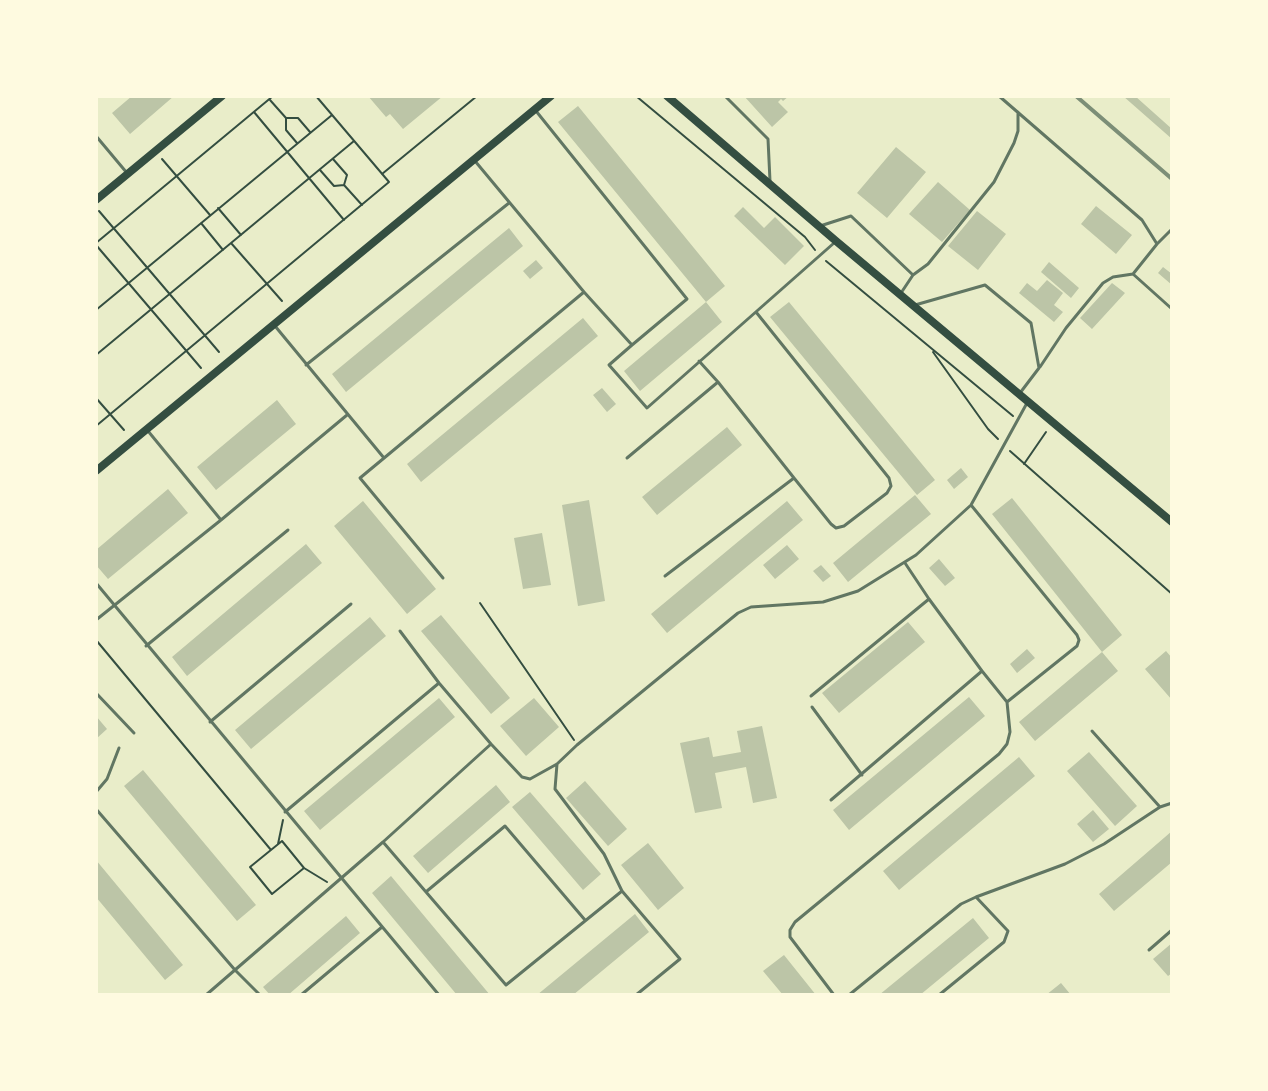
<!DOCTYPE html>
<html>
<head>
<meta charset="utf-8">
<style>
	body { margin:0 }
	#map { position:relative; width:1268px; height:1091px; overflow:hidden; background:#e9edc9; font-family:Spectral,serif }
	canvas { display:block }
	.frame { position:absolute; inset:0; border:98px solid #fefae0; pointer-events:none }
</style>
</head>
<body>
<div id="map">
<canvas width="1268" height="1091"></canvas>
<div class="frame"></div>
</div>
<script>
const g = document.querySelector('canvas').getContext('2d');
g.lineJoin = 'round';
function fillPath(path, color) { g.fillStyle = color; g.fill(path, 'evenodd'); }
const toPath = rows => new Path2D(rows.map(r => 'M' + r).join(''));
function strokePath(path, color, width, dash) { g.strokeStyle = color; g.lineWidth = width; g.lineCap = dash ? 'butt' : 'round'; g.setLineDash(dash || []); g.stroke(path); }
fillPath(toPath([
	[132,96,174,96,130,134,112,113],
	[368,96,443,96,403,129,390,114,386,117],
	[744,96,789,96,783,101,781,99,778,102,788,112,772,127],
	[1123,96,1135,96,1172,129,1172,139],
	[578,106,725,286,706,302,722,322,640,391,624,371,706,302,558,122],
	[896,147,926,172,887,218,857,193],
	[938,182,970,210,942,242,909,214],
	[1096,206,1132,235,1116,254,1081,224],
	[743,207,764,228,775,217,804,246,785,265,734,216],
	[977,211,1006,234,978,270,948,246],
	[509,228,523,246,346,392,332,374],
	[536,260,543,268,530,279,523,271],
	[1049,262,1079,288,1071,298,1041,272],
	[1163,267,1172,274,1172,285,1158,273],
	[1047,280,1063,293,1054,305,1063,312,1054,322,1019,293,1027,283,1037,291],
	[1112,283,1125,293,1092,329,1080,318],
	[789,302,935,480,917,495,770,317],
	[583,318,598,336,421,482,407,464],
	[602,388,616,404,607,412,593,395],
	[277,400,296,424,216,490,197,467],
	[727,427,742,445,657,515,642,497],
	[961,468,968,477,954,489,947,480],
	[168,489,188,513,108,579,96,565,96,550],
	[915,495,931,514,848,582,833,563],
	[1012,498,1122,635,1102,652,992,514],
	[589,500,605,601,578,606,562,505],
	[363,501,436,589,407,614,334,526],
	[787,501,803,520,667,633,651,614],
	[542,533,551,585,523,589,514,538],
	[306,544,322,563,187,676,172,657],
	[787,545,799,559,775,579,763,565],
	[939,559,955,578,945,586,929,568],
	[821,565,831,576,823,582,813,571],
	[441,615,510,698,491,714,421,631],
	[370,617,386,636,251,749,235,730],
	[908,622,925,642,839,713,822,693],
	[1027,649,1035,658,1017,673,1010,664],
	[1166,651,1172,658,1172,700,1145,669],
	[1102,652,1118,671,1035,741,1019,722],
	[969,697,985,716,849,830,833,810],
	[439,698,455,717,320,830,304,811],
	[534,698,559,727,526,756,500,726],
	[96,716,107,729,96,739],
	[762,726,777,798,753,803,746,767,715,773,722,808,695,813,680,743,709,737,713,757,741,752,737,731],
	[1089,752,1137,806,1115,826,1067,771],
	[1019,757,1035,776,899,890,883,871],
	[143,770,256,905,237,921,124,786],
	[585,781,627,829,608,846,566,798],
	[496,785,510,802,428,873,413,856],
	[530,792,601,874,583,890,512,807],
	[1093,810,1109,829,1093,842,1077,824],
	[1172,831,1172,862,1114,911,1099,894],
	[648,843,684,888,658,910,621,865],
	[96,860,183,965,165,980,96,897],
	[391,876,490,995,457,995,372,893],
	[635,914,649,932,573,995,537,995],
	[346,916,360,933,288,995,270,995,263,987],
	[973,918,989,938,920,995,879,995],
	[1172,943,1172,973,1168,976,1153,959],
	[784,955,816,995,783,995,763,971],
	[1061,983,1071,995,1046,995]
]), '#bcc5a7');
strokePath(toPath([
	[636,96,805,237,815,250],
	[270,100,286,118],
	[254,112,344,220],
	[297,143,286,130,286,118,298,118,310,132],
	[162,159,210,215],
	[320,170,334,186,344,185,347,175,333,159],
	[382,174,477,96],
	[344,185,362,205],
	[218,208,241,235],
	[99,211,219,352],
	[201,223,223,250],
	[96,243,273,96],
	[231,243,282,301],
	[96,245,201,368],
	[826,261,1013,416],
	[96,310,332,115],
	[933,352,988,429,998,439],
	[96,355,354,141],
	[96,398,124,430],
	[96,426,389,182,316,96],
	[1010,451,1172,594],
	[1024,464,1046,432],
	[480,603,574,740],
	[96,640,271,850],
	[282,841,304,868,272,894,250,867,282,841],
	[278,844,283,820],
	[304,868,327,882]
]), '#344e41', 2);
strokePath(toPath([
	[725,96,768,139,770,181],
	[999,96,1142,220,1157,244],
	[536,111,687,299,632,345],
	[96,136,127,173],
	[475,161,584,292,632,345,609,365,647,408,834,243],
	[820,226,851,216,913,275,901,293],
	[1133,274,1172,309],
	[913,275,928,264,994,182,1014,143,1018,131,1018,112],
	[915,305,985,285,1031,323,1039,368,1020,393],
	[756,312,889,478,891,486,887,493,844,526,836,528,831,524,794,478],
	[275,326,384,458],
	[306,365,509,203],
	[1040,367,1066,328,1103,283,1113,277,1133,274,1157,244,1172,229],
	[148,431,221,520],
	[627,458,718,382],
	[971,505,1077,635,1079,640,1077,646,1007,702,982,671],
	[665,576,794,478,718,382,699,361],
	[443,578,360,478,584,292],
	[96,583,439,995],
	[96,620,221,520,347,415],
	[400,631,439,683,491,744,522,777,530,779,557,764,577,745,738,613,751,607,823,602,858,591,916,555,971,505,1027,403],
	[146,646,288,530],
	[96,693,134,733],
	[811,696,929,599],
	[812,707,862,775],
	[210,722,351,604],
	[1092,731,1160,807],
	[557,764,555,789,604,854,622,891,680,959,636,995],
	[96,792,107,779,119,748],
	[831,800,982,671,929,599,905,563],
	[96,809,235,970,260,995],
	[285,812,439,683],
	[383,842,506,985,622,891],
	[427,891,505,826,585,920],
	[1149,950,1172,930],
	[206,995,383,842,491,744],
	[301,995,382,927],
	[834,995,790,937,790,930,795,922,999,754,1007,744,1010,732,1007,702],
	[849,995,961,904,976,897,1065,864,1104,844,1160,807,1172,803],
	[939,995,1004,942,1008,931,976,897]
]), '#617663', 3);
strokePath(toPath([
	[667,96,836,241,1172,522],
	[96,200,222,96],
	[96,471,551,96]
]), '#344e41', 8);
strokePath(toPath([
	[1076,96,1172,179]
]), '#7c8e77', 4);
</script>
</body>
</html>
